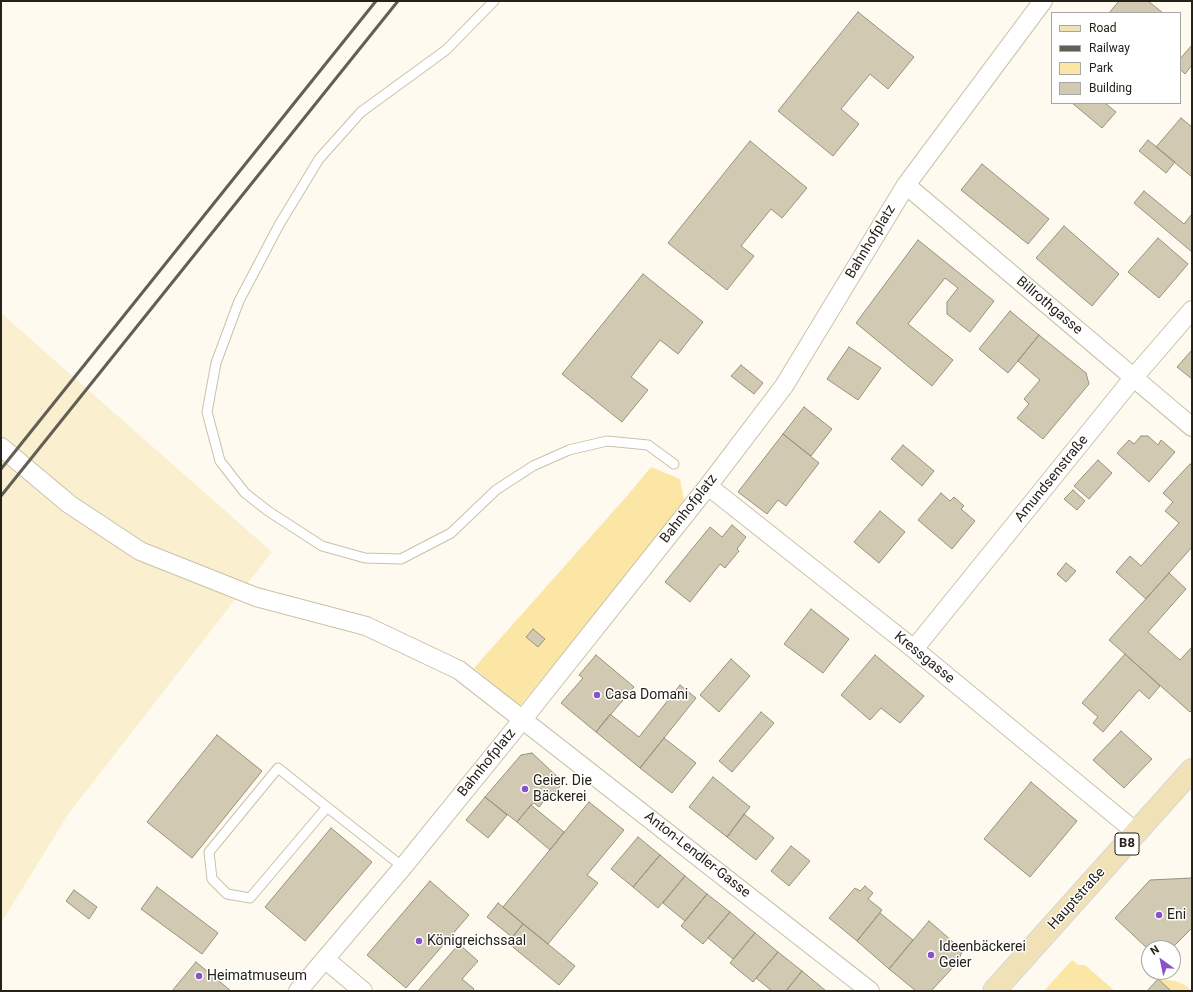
<!DOCTYPE html>
<html>
<head>
<meta charset="utf-8">
<style>
	body { margin:0 }
	#map { position:relative; width:1193px; height:992px; overflow:hidden; background:#fefaf0; font-family:Roboto,sans-serif }
	canvas { display:block }
	.frame { position:absolute; inset:0; border:2px solid #252219; pointer-events:none }
	.legend { position:absolute; left:1051px; top:12px; width:130px; height:92px; box-sizing:border-box; background:#fff; border:1px solid #a8a7a3; margin:0; padding:5px 7px; list-style:none; font-size:12px; color:#252219 }
	.legend li { display:flex; align-items:center; gap:8px; height:20px }
	.legend b { width:20px; border:1px solid #a8a7a3 }
	.north { position:absolute; left:1141px; top:940px; width:40px; height:40px; box-sizing:border-box; background:#fff; border:1px solid #a8a7a3; border-radius:50%; rotate:327deg; font-size:11px; font-weight:700; line-height:16px; text-align:center; color:#252219 }
	.north::after { content:''; display:block; margin:auto; width:14px; height:18px; background:#8752ca; clip-path:polygon(50% 0,100% 100%,50% 72%,0 100%) }
</style>
</head>
<body>
<div id="map">
<canvas width="1193" height="992"></canvas>
<div class="frame"></div>
<ul class="legend">
<li><b style="height:5px;background:#f0e1b6"></b>Road</li>
<li><b style="height:5px;background:#625f56"></b>Railway</li>
<li><b style="height:11px;background:#fce6a6"></b>Park</li>
<li><b style="height:11px;background:#d1c9b1"></b>Building</li>
</ul>
<div class="north">N</div>
</div>
<script>
const g = document.querySelector('canvas').getContext('2d');
g.lineJoin = 'round';
function fillPath(path, color) { g.fillStyle = color; g.fill(path, 'evenodd'); }
const toPath = rows => new Path2D(rows.map(r => 'M' + r).join(''));
function strokePath(path, color, width, dash) { g.strokeStyle = color; g.lineWidth = width; g.lineCap = dash ? 'butt' : 'round'; g.setLineDash(dash || []); g.stroke(path); }
function write(font, color, halo, rows, align = 'center') {
  g.font = font + ' Roboto,sans-serif'; g.lineWidth = 3; g.setLineDash([]); g.textBaseline = 'middle'; g.strokeStyle = halo; g.fillStyle = color; for (const [text, x, y, turn = 0] of rows) {
    g.save(); g.translate(x, y); g.rotate((+turn || 0) * Math.PI / 180); g.textAlign = isNaN(turn) ? turn : align; if (halo) g.strokeText(text, 0, 0); g.fillText(text, 0, 0); g.restore();
  }
}
fillPath(toPath([
	[1,313,272,552,69,813,1,923]
]), '#faefce');
fillPath(toPath([
	[651,467,680,479,685,504,520,706,474,668,626,497],
	[1072,960,1078,965,1085,965,1115,991,1044,991],
	[1158,979,1175,981,1185,985,1192,991,1171,991]
]), '#fce6a6');
const building = toPath([
	[1119,1,1148,1,1163,13,1109,13,1119,1],
	[858,12,914,57,888,89,870,74,841,109,859,124,833,156,778,111,858,12],
	[1192,45,1192,65,1185,74,1180,69,1180,59,1192,45],
	[1072,103,1105,103,1116,112,1102,128,1072,103],
	[1181,118,1192,127,1192,177,1156,147,1181,118],
	[1148,140,1175,162,1166,173,1139,151,1148,140],
	[750,141,807,188,782,218,771,209,741,246,754,256,727,290,668,243,750,141],
	[982,164,1049,219,1028,244,961,190,982,164],
	[1144,191,1184,224,1192,214,1192,252,1134,203,1144,191],
	[1064,226,1119,274,1092,306,1036,258,1064,226],
	[1158,238,1188,264,1159,298,1128,272,1158,238],
	[918,240,994,301,970,332,947,314,947,302,958,288,945,278,908,324,953,360,932,386,856,323,918,240],
	[643,274,703,322,678,354,660,340,631,377,648,390,622,422,562,374,643,274],
	[1010,311,1039,335,1008,373,979,349,1010,311],
	[1039,335,1086,373,1089,384,1043,439,1017,418,1029,404,1024,399,1040,380,1018,361,1039,335],
	[849,347,881,368,858,400,827,379,849,347],
	[1192,350,1192,379,1177,367,1192,350],
	[741,365,763,383,754,394,731,376,741,365],
	[804,407,832,429,811,456,783,434,804,407],
	[783,434,819,463,786,506,778,500,767,514,738,492,783,434],
	[1141,436,1148,436,1158,445,1161,440,1175,452,1149,482,1117,453,1129,440,1134,444,1141,436],
	[903,445,934,471,922,486,891,459,903,445],
	[1098,460,1112,473,1089,499,1074,486,1098,460],
	[1190,464,1192,466,1192,547,1146,599,1116,572,1130,556,1141,566,1179,523,1165,511,1173,502,1163,493,1190,464],
	[1073,490,1085,501,1077,510,1064,499,1073,490],
	[941,493,950,501,954,497,964,506,961,509,975,521,952,549,918,520,941,493],
	[880,511,905,532,879,563,854,542,880,511],
	[732,525,746,537,737,549,739,551,725,568,720,564,690,602,665,582,710,527,722,537,732,525],
	[1066,563,1076,571,1066,582,1057,574,1066,563],
	[1169,573,1186,589,1148,632,1180,660,1192,647,1192,710,1190,712,1109,640,1169,573],
	[811,609,849,639,823,673,784,644,811,609],
	[533,629,545,639,538,647,526,637,533,629],
	[1125,654,1160,686,1149,699,1139,690,1103,732,1093,723,1098,717,1082,703,1125,654],
	[596,655,634,687,596,732,561,703,583,678,579,675,596,655],
	[875,655,924,696,900,723,881,708,870,720,841,695,875,655],
	[731,659,750,676,719,712,700,695,731,659],
	[680,685,696,698,640,768,596,732,610,714,639,737,680,685],
	[761,712,774,723,732,772,719,761,761,712],
	[1121,731,1152,759,1124,788,1093,760,1121,731],
	[217,735,262,771,192,858,147,822,217,735],
	[664,738,696,763,672,793,640,768,664,738],
	[532,753,563,782,551,798,548,796,539,807,534,803,531,805,517,822,485,797,521,755,532,753],
	[713,777,750,807,727,837,689,807,713,777],
	[1031,782,1077,821,1030,877,984,839,1031,782],
	[485,797,507,815,488,838,466,820,485,797],
	[589,802,624,830,587,875,598,883,548,944,503,907,589,802],
	[531,805,564,832,550,850,517,822,531,805],
	[744,814,774,838,756,860,727,837,744,814],
	[331,828,372,862,305,941,265,907,331,828],
	[638,837,660,855,633,887,611,869,638,837],
	[791,846,810,861,789,886,771,871,791,846],
	[660,855,685,876,658,908,633,887,660,855],
	[685,876,707,894,685,921,663,903,685,876],
	[1192,878,1192,928,1172,948,1149,948,1149,950,1115,918,1150,880,1192,878],
	[430,881,469,915,406,988,367,955,430,881],
	[865,886,873,893,868,899,882,910,857,941,829,918,855,888,860,891,865,886],
	[157,887,218,933,202,954,141,909,157,887],
	[74,890,97,907,89,919,66,901,74,890],
	[707,894,730,912,703,944,681,926,707,894],
	[498,903,523,924,512,937,487,917,498,903],
	[730,912,755,933,733,959,708,938,730,912],
	[880,913,913,940,889,969,857,941,880,913],
	[929,921,960,948,962,952,957,963,931,991,916,991,889,969,929,921],
	[523,924,575,966,559,985,508,943,523,924],
	[755,933,778,952,753,982,730,963,755,933],
	[459,944,478,961,462,979,474,989,472,991,418,991,459,944],
	[778,952,802,971,786,991,772,991,756,978,778,952],
	[196,962,231,991,172,991,196,962],
	[802,971,826,991,786,991,802,971],
	[1158,979,1171,991,1147,991,1158,979]
]);
fillPath(building, '#d1c9b1');
strokePath(building, '#99917a', 1);
const service = toPath([
	[494,1,446,50,361,112,319,159,279,225,239,301,216,363,207,412,220,461,245,493,268,511,322,546,365,558,401,559,451,533,496,490,533,466,569,450,607,441,648,445,674,464],
	[327,807,250,898,227,894,212,879,209,852,278,768,327,807,403,867]
]);
const minor = toPath([
	[906,185,1192,427],
	[1,447,69,504,140,551,256,597,366,626,459,670,870,991],
	[708,486,914,649,1137,833],
	[914,649,1134,377,1192,310],
	[325,959,363,991],
	[298,991,403,867,523,719,708,486,784,386,906,185,1043,1]
]);
const primary = toPath([
	[994,991,1192,770]
]);
strokePath(service, '#cac1a9', 11);
strokePath(minor, '#cac1a9', 20);
strokePath(primary, '#d8d7d6', 24);
strokePath(service, '#fff', 9);
strokePath(minor, '#fff', 18);
strokePath(primary, '#f0e1b6', 22);
strokePath(toPath([
	[1,469,376,1],
	[1,496,398,1]
]), '#625f56', 3);
for (const [x, y, r, color] of [
	[597,695,4,"#8752ca"],
	[525,789,4,"#8752ca"],
	[1159,915,4,"#8752ca"],
	[419,941,4,"#8752ca"],
	[931,955,4,"#8752ca"],
	[199,976,4,"#8752ca"]
]) { const dot = new Path2D(); dot.arc(x, y, r, 0, 2 * Math.PI); g.fillStyle = color; g.fill(dot); strokePath(dot, '#fff', 1.5); }
for (const [x, y, w] of [
	[1127,844,24]
]) { const box = new Path2D(); box.roundRect(x - w / 2, y - 11, w, 22, 3); g.fillStyle = '#fff'; g.fill(box); strokePath(box, '#252219', 1); }
write('bold 13px', '#252219', null, [
	["B8",1127,844]
]);
write('14px', '#252219', '#fff', [
	["Bahnhofplatz",871,242,-59],
	["Billrothgasse",1049,306,40],
	["Amundsenstraße",1052,479,-51],
	["Bahnhofplatz",689,509,-52],
	["Kressgasse",924,658,39],
	["Bahnhofplatz",487,763,-51],
	["Anton-Lendler-Gasse",697,855,38],
	["Hauptstraße",1077,899,-48]
]);
write('14px', '#252219', '#fff', [
	["Casa Domani",605,695],
	["Geier. Die",533,781],
	["Bäckerei",533,797],
	["Eni",1167,915],
	["Königreichssaal",427,941],
	["Ideenbäckerei",939,947],
	["Geier",939,963],
	["Heimatmuseum",207,976]
], 'left');
</script>
</body>
</html>
